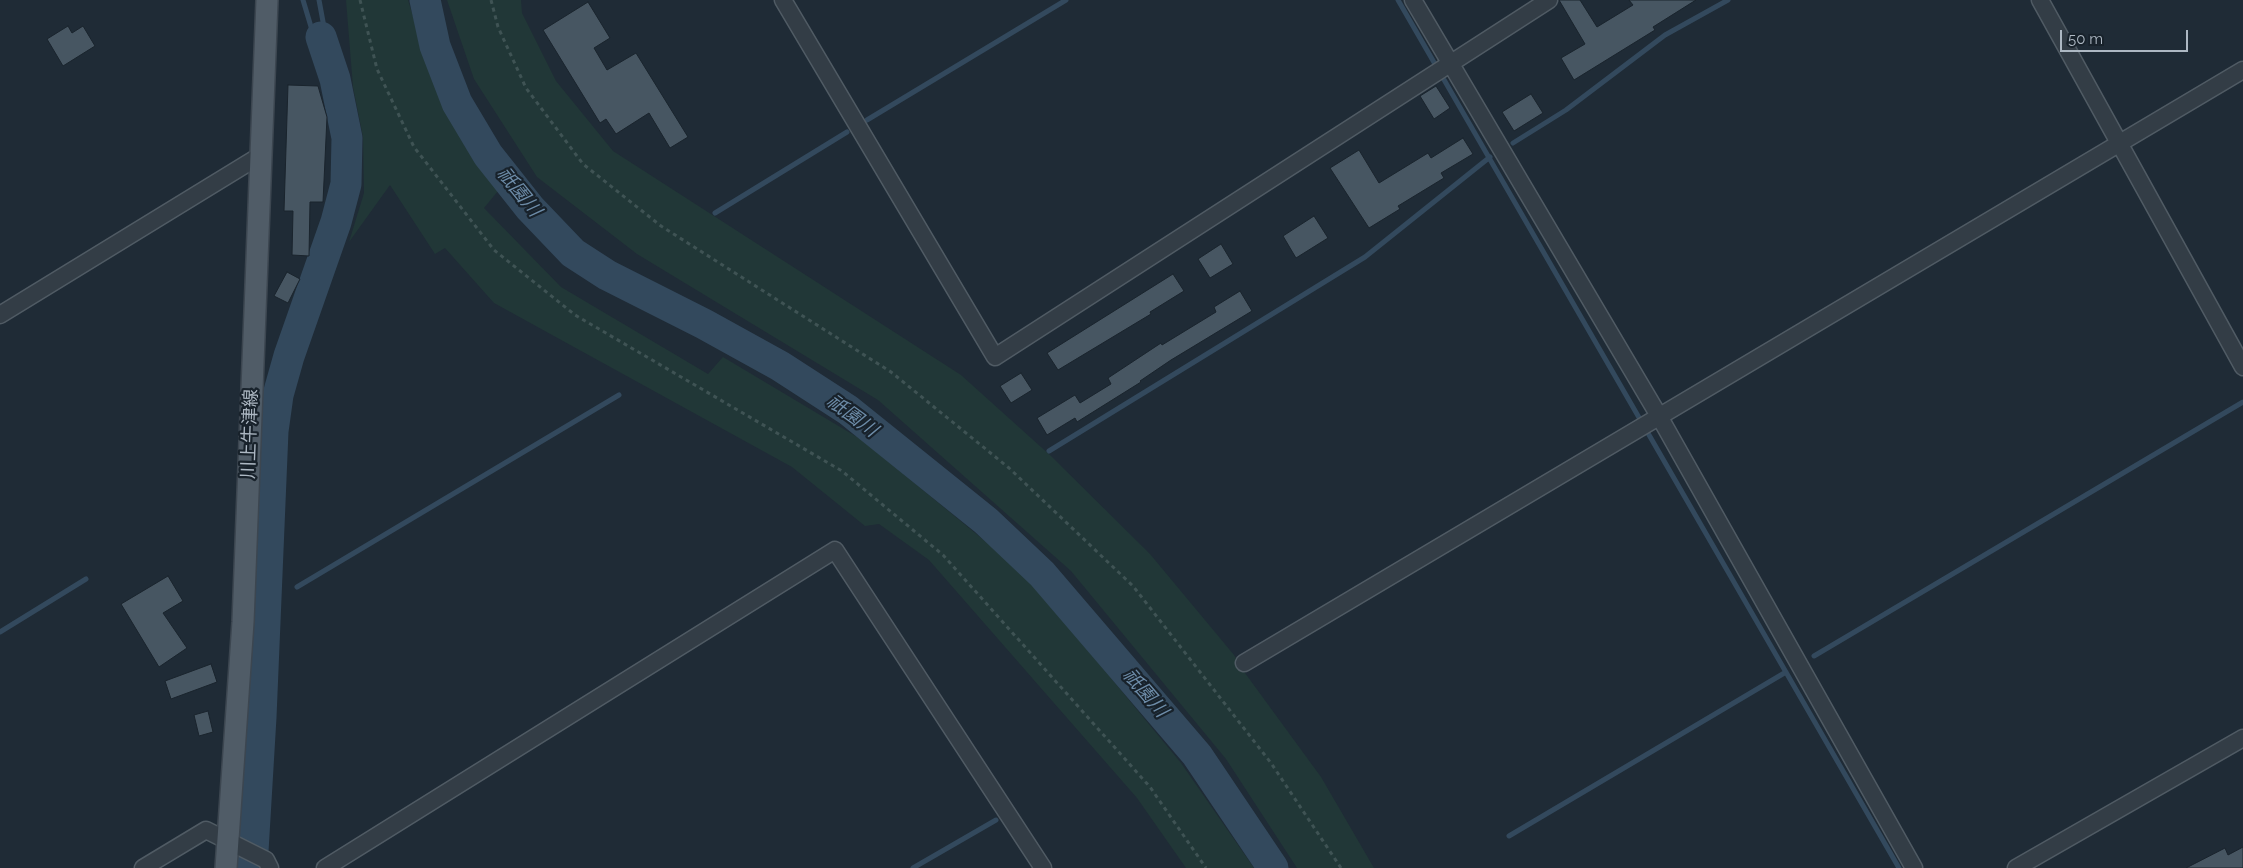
<!DOCTYPE html>
<html>
<head>
<meta charset="utf-8">
<style>
	body { margin:0 }
	#map { position:relative; width:2243px; height:868px; overflow:hidden; background:#1f2b36; font-family:Raleway,sans-serif }
	canvas { display:block }
	.scale { position:absolute; left:2060px; top:30px; width:128px; height:22px; box-sizing:border-box; border:2px solid #adb8c3; border-top:0; padding-left:6px; font-size:15px; line-height:18px; white-space:nowrap; color:#adb8c3; -webkit-text-stroke:4px #18222b; paint-order:stroke }
</style>
</head>
<body>
<div id="map">
<canvas width="2243" height="868"></canvas>
<div class="scale">50 m</div>
</div>
<script>
const g = document.querySelector('canvas').getContext('2d');
g.lineJoin = 'round';
function fillPath(path, color) { g.fillStyle = color; g.fill(path, 'evenodd'); }
const toPath = rows => new Path2D(rows.map(r => 'M' + r).join(''));
function strokePath(path, color, width, dash) { g.strokeStyle = color; g.lineWidth = width; g.lineCap = dash ? 'butt' : 'round'; g.setLineDash(dash || []); g.stroke(path); }
function write(font, color, halo, rows, align = 'center') {
  g.font = font + ' Raleway,"Noto Sans JP",sans-serif'; g.lineWidth = 4.5; g.setLineDash([]); g.textBaseline = 'middle'; g.strokeStyle = halo; g.fillStyle = color; for (const [text, x, y, turn = 0] of rows) {
    g.save(); g.translate(x, y); g.rotate((+turn || 0) * Math.PI / 180); g.textAlign = isNaN(turn) ? turn : align; if (halo) g.strokeText(text, 0, 0); g.fillText(text, 0, 0); g.restore();
  }
}
fillPath(toPath([
	[346,0,408,0,435,87,498,191,484,208,561,287,708,374,723,357,862,440,1025,574,1181,763,1254,868,1186,868,1137,798,929,560,879,524,865,526,792,467,494,303,445,248,435,254,390,185,349,242,364,193,363,137,353,87],
	[447,0,521,0,522,13,556,81,613,151,961,375,1051,456,1150,554,1234,655,1245,673,1321,777,1374,868,1297,868,1226,759,1071,571,878,400,637,254,537,177,474,79]
]), '#213737');
strokePath(toPath([
	[303,0,312,30,321,37,324,27,319,0],
	[1398,0,1899,868],
	[867,120,1066,0],
	[1513,143,1566,110,1665,35,1728,0],
	[715,213,847,132],
	[1049,451,1365,257,1490,157],
	[297,587,619,395],
	[0,632,86,579],
	[1814,656,2243,402],
	[1509,836,1786,672],
	[913,868,996,820]
]), '#33495d', 5);
strokePath(toPath([
	[425,0,435,46,457,103,488,155,530,208,573,253,607,275,704,324,780,366,848,410,986,521,1042,574,1197,755,1273,868],
	[252,868,261,717,273,431,278,395,289,356,336,222,346,184,347,138,335,79,321,37]
]), '#33495d', 31);
const building = toPath([
	[1559,0,1580,0,1597,27,1633,5,1629,0,1696,0,1653,27,1655,30,1574,80,1561,58,1585,44,1559,0],
	[588,2,610,38,594,48,607,70,636,53,688,137,670,148,649,113,616,134,606,119,600,123,543,30,588,2],
	[68,26,72,33,83,26,95,46,63,66,47,39,68,26],
	[288,85,318,86,327,117,323,202,310,202,309,256,292,255,293,211,284,211,288,85],
	[1436,86,1450,108,1434,119,1420,96,1436,86],
	[1531,94,1543,113,1514,131,1502,112,1531,94],
	[1463,138,1473,154,1441,173,1444,178,1398,206,1400,209,1369,228,1330,168,1359,150,1379,183,1428,153,1431,158,1463,138],
	[1314,216,1328,238,1296,258,1283,236,1314,216],
	[1221,244,1233,264,1210,278,1198,259,1221,244],
	[287,272,300,279,288,303,274,296,287,272],
	[1173,274,1184,291,1150,312,1151,314,1058,370,1047,353,1173,274],
	[1240,291,1252,311,1171,360,1140,381,1141,382,1077,422,1075,418,1047,435,1037,418,1075,395,1080,403,1111,384,1108,378,1161,343,1162,345,1216,312,1214,307,1240,291],
	[1021,373,1032,390,1011,403,1000,386,1021,373],
	[168,576,183,601,163,613,187,648,159,667,121,604,168,576],
	[211,664,217,682,171,699,165,681,211,664],
	[208,711,213,732,199,736,194,715,208,711],
	[2243,847,2243,868,2186,868,2225,848,2228,855,2243,847]
]);
fillPath(building, '#475662');
strokePath(building, '#1a242d', 1);
const minor = toPath([
	[783,0,995,357,1549,0],
	[1413,0,1659,416,1914,868],
	[2040,0,2243,367],
	[0,315,261,155],
	[1244,663,2243,70],
	[143,868,206,830,266,860,270,868],
	[325,868,835,550,1043,868],
	[2016,868,2243,738]
]);
const major = toPath([
	[226,868,243,622,267,0]
]);
strokePath(minor, '#505b64', 19);
strokePath(major, '#3c4650', 24);
strokePath(toPath([
	[360,0,377,69,414,147,494,250,575,315,842,471,943,555,1150,787,1206,868],
	[491,0,498,27,526,88,583,164,661,226,891,372,1009,468,1133,586,1271,763,1341,868]
]), '#3f5354', 3, [4, 4]);
strokePath(minor, '#333d46', 16);
strokePath(major, '#505c67', 21);
write('18px', '#adb8c3', '#18222b', [
	["川上牛津線",250,434,-88]
]);
write('italic 19px', '#6d8ca8', '#18222b', [
	["祇園川",519,192,51],
	["祇園川",852,416,36],
	["祇園川",1145,693,49]
]);
</script>
</body>
</html>
